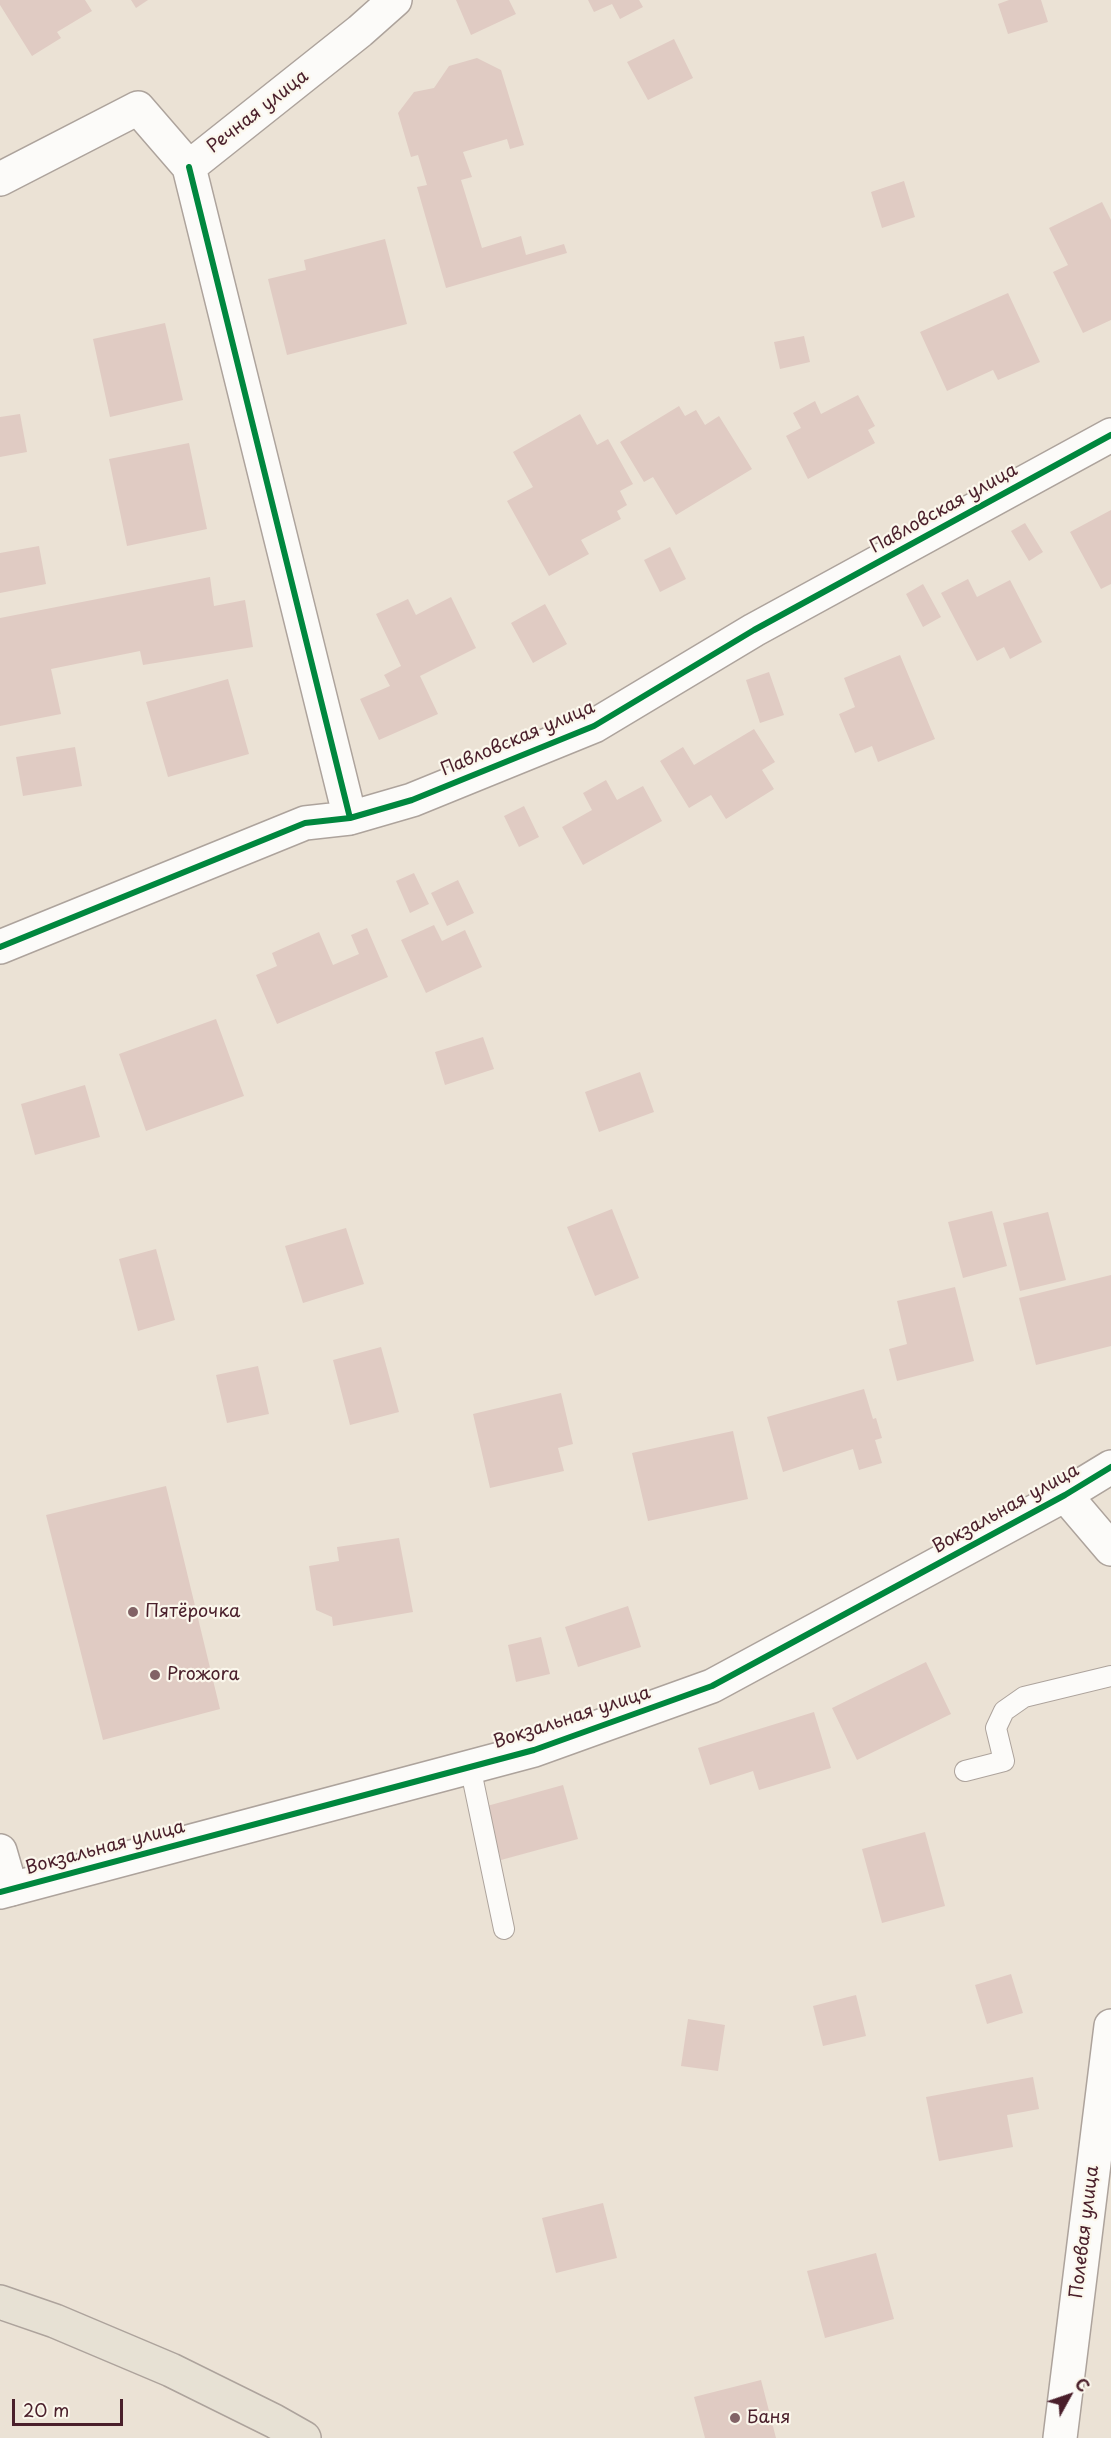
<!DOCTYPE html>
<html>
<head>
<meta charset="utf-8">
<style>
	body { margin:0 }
	#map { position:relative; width:1111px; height:2438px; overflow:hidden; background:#ebe2d5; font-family:"Playpen Sans",sans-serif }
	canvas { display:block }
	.north { position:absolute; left:1039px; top:2366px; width:60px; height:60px; -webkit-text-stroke:4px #fbf7ec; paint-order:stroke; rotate:50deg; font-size:16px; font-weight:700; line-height:24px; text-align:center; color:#4a1f2b }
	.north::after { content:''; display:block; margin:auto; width:21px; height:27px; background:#4a1f2b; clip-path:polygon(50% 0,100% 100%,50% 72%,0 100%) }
	.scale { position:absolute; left:12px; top:2399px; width:111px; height:27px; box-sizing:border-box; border:3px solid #4a1f2b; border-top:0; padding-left:8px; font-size:18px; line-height:21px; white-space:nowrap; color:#4a1f2b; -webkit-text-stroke:4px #fbf7ec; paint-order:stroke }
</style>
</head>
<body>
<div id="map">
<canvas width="1111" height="2438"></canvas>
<div class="north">С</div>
<div class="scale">20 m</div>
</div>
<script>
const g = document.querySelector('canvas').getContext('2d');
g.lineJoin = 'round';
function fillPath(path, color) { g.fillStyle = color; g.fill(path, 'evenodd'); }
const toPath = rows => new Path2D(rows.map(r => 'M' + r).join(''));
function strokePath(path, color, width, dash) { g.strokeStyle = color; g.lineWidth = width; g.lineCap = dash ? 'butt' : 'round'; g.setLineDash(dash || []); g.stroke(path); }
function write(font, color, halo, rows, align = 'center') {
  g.font = font + ' "Playpen Sans",sans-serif'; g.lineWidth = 4.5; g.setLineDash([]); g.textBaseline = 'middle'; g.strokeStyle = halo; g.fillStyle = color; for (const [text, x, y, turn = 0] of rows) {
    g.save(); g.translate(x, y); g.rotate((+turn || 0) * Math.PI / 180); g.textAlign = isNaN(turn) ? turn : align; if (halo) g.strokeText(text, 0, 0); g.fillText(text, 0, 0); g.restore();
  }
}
fillPath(toPath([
	[0,0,85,0,92,11,57,32,61,38,32,56,0,5],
	[131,0,148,0,136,8],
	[456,0,509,0,516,14,471,35],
	[588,0,639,0,643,7,620,19,612,4,594,12],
	[1009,0,1041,0,1048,22,1008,34,998,4],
	[674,39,693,78,648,100,627,62],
	[477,58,501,70,524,145,510,149,507,139,463,152,472,177,461,180,482,248,521,236,526,255,564,244,567,253,446,288,417,187,427,185,418,155,411,157,398,113,414,92,434,88,449,66],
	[904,181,915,217,882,228,871,192],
	[1102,202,1111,220,1111,320,1083,333,1053,272,1068,265,1049,228],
	[385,239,407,324,287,355,268,279,306,270,304,260],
	[1008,293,1040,362,998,380,993,370,947,391,920,332],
	[165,323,183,400,110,417,93,339],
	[804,336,810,362,780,369,774,342],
	[858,395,875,426,868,430,875,443,808,479,786,436,801,428,793,413,815,401,821,414],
	[679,406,685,416,696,410,705,425,719,416,752,469,676,515,653,477,644,482,620,442],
	[20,414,27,452,0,457,0,417],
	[580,414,597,445,608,439,633,484,620,491,627,505,617,511,621,519,581,540,589,554,549,576,507,501,533,487,513,452],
	[189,443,207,529,127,546,109,459],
	[1111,510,1111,584,1101,589,1070,532],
	[1025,523,1043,552,1029,561,1011,531],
	[39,546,46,584,0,593,0,553],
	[670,547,686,579,660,592,644,560],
	[210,577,214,606,245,600,253,647,143,665,140,651,51,669,61,714,0,726,0,618],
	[968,579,977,597,1010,580,1042,642,1010,659,1004,647,977,661,941,593],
	[923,584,941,617,923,627,906,594],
	[451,597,476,648,420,676,438,714,379,740,360,699,390,686,384,675,401,666,376,614,408,599,416,615],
	[545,604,567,644,533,663,511,623],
	[900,655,935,739,878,762,872,746,855,753,839,714,855,707,844,678],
	[769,672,784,715,760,723,746,680],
	[228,679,249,754,168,777,146,702],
	[754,729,775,762,762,770,774,789,726,819,711,795,689,808,660,761,683,747,694,765],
	[75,747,82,786,23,796,16,757],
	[606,780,617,800,643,786,662,821,583,865,562,827,592,810,583,793],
	[524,806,539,837,519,847,504,816],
	[414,873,429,904,410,913,396,881],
	[458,880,474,913,447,926,431,893],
	[434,925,442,941,465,930,482,967,426,993,401,940],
	[367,928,388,977,277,1024,256,975,277,966,272,953,319,932,333,965,359,954,351,935],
	[216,1019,244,1096,146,1131,119,1054],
	[483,1037,494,1069,445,1085,435,1052],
	[640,1072,654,1112,599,1132,585,1092],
	[85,1085,100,1137,35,1155,21,1104],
	[612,1209,639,1278,595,1296,567,1227],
	[992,1211,1007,1266,963,1278,948,1222],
	[1048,1212,1066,1280,1020,1291,1003,1223],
	[346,1228,364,1284,303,1303,285,1246],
	[156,1249,175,1320,138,1331,119,1259],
	[1111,1275,1111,1346,1036,1365,1019,1298],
	[955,1287,974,1361,897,1381,889,1349,907,1344,897,1301],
	[381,1347,399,1412,350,1425,333,1360],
	[258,1366,269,1414,227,1423,216,1375],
	[864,1389,873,1419,876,1418,882,1438,875,1440,882,1463,859,1470,853,1449,783,1472,767,1417],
	[561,1393,573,1444,558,1448,564,1471,490,1488,473,1414],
	[733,1431,748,1499,648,1521,632,1453],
	[166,1486,220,1709,103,1740,46,1515],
	[399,1538,413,1612,333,1626,332,1617,316,1610,309,1566,339,1561,337,1547],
	[628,1606,641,1647,578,1667,565,1627],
	[541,1637,550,1674,516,1682,508,1645],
	[926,1662,951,1714,857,1760,832,1708],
	[814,1712,831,1768,759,1790,753,1771,710,1785,698,1748],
	[563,1785,578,1839,501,1860,487,1806],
	[925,1832,945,1906,882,1923,862,1849],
	[1011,1974,1023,2013,987,2024,975,1985],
	[856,1995,866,2036,823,2046,813,2006],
	[688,2019,725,2025,718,2071,681,2066],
	[1033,2077,1039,2109,1007,2115,1013,2147,939,2161,926,2097],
	[603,2203,617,2258,556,2273,542,2218],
	[876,2253,894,2319,825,2338,807,2271],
	[761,2380,776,2438,705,2438,694,2397]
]), '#e0cbc3');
const service = toPath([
	[470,1766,504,1929],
	[965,1771,1004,1761,996,1728,1004,1711,1024,1697,1111,1676]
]);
const minor = toPath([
	[189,167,350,818],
	[0,179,138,108,189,167,360,31,395,0],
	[0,947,305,823,350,818,412,800,594,726,754,630,1111,435],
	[1065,1495,1111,1549],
	[0,1851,11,1889],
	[1060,2438,1111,2026]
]);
const tertiary = toPath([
	[0,1892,534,1750,712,1686,1065,1495,1111,1467]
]);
const primary = toPath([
	[0,2302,55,2321,171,2370,274,2421,304,2438]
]);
strokePath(service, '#ada39c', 22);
strokePath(minor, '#ada39c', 36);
strokePath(tertiary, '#ada39c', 36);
strokePath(primary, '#ada39c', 36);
strokePath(service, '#fcfbf9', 20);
strokePath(minor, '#fcfbf9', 33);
strokePath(tertiary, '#fcfbf9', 33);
strokePath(primary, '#e7e1d4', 33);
strokePath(toPath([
	[189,167,350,818],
	[0,947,305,823,350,818,412,800,594,726,754,630,1111,435],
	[0,1892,534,1750,712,1686,1065,1495,1111,1467]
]), '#00873e', 6);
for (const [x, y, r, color] of [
	[133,1612,6,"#826366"],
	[155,1675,6,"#826366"],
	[735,2418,6,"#826366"]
]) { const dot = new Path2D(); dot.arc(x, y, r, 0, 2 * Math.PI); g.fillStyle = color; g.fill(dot); strokePath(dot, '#fbf7ec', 2); }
write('18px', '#4a1f2b', '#fbf7ec', [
	["Речная улица",258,112,-38],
	["Павловская улица",944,509,-29],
	["Павловская улица",518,739,-23],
	["Вокзальная улица",1006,1509,-29],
	["Вокзальная улица",572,1718,-18],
	["Вокзальная улица",105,1848,-15],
	["Полевая улица",1085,2232,-83]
]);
write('18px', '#4a1f2b', '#fbf7ec', [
	["Пятёрочка",145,1612],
	["Proжora",167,1675],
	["Баня",747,2418]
], 'left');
</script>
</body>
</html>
